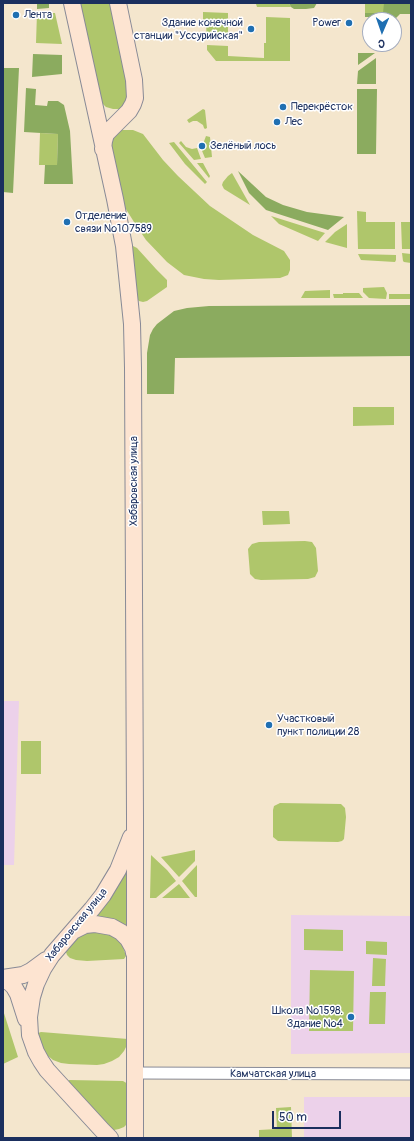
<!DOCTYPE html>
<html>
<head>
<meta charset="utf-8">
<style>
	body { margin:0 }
	#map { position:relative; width:414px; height:1141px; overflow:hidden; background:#f4e6cd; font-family:Pangolin,sans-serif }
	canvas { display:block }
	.frame { position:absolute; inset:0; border:4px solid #1b2f5e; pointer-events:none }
	.north { position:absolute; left:362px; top:12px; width:40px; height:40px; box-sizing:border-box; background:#fff; border:1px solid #a4acbf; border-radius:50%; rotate:182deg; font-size:11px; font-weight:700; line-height:16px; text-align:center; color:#1b2f5e }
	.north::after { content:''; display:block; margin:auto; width:14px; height:18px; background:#1f6fb2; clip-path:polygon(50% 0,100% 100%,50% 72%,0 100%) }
	.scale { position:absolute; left:272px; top:1111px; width:69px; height:18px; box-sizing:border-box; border:2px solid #1b2f5e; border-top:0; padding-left:5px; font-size:12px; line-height:14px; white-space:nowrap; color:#1b2f5e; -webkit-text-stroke:3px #fff; paint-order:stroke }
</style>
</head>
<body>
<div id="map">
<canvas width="414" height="1141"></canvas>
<div class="frame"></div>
<div class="north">С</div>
<div class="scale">50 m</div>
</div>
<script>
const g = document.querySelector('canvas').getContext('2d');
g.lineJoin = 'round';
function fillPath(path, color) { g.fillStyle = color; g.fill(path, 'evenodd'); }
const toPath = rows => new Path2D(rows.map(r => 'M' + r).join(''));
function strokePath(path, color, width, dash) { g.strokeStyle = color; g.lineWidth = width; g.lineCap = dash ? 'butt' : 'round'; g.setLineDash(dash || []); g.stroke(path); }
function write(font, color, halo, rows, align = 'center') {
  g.font = font + ' Pangolin,sans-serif'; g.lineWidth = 3; g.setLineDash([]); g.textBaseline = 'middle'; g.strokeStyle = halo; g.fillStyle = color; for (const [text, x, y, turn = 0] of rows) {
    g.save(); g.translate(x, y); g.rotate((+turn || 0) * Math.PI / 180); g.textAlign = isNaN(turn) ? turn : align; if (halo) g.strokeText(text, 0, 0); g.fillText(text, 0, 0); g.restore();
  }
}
fillPath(toPath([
	[3,701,19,701,14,865,3,865],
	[291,915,411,916,411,1053,291,1054],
	[304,1097,411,1097,411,1138,304,1138]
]), '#ecd1ea');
fillPath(toPath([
	[79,3,112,3,131,90,129,98,120,109,113,109,106,107,100,101],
	[221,3,289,3,291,7,257,7,256,4,221,4],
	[365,3,384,3,384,13,365,13],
	[203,12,228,13,228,38,207,39,206,24,203,19],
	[37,13,55,13,62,44,36,43],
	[266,17,290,18,290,61,216,61,207,50,207,45,228,46,228,56,264,58,264,43,266,43],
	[203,109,205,110,207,128,205,129,204,128,203,125,197,121,193,121,189,123,187,120],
	[120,130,133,130,143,134,163,160,178,176,210,206,253,235,284,251,290,260,290,270,288,275,280,278,219,280,204,279,184,275,167,262,146,240,134,222,124,206,109,142],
	[40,133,58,134,57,165,39,165],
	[206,136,210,137,212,157,205,158,200,146,203,144],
	[181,141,186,147,192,149,197,148,201,159,194,160,179,143],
	[174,142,207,182,205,184,185,164,169,143],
	[197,163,203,163,210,176,209,178],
	[232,173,250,205,224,189,222,185,223,182,228,176],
	[357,211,366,212,366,222,395,222,395,249,358,249],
	[271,216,325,233,318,241,279,224],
	[401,222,411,222,411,249,402,249],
	[347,224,347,248,325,242,335,232],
	[133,246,137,248,156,269,167,280,167,287,147,301,143,302,139,301,136,298,131,247],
	[402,253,411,254,411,263,404,262,403,261],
	[358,254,396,255,396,260,395,262,361,260],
	[384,287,387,293,386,299,369,298,363,292,363,288],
	[330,290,330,298,301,298,305,291],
	[343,293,359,293,363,298,334,298,333,294,343,294],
	[389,294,411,294,411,299,389,299],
	[353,407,394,407,394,425,353,426],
	[262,511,289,511,290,524,263,525],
	[305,541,312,542,316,548,318,571,315,577,308,579,261,580,255,579,250,574,248,549,252,544,259,542],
	[21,741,41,741,41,774,21,774],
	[280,803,341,804,345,808,346,817,344,839,342,841,338,842,278,841,273,837,273,810,274,806],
	[195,850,195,861,179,877,161,857],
	[151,855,167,870,176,881,156,898,150,898],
	[197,865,197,897,195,897,182,881],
	[127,867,126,927,96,916],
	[179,884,190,898,162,898],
	[304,929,343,930,343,951,304,950],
	[96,931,110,935,116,939,122,944,126,956,124,959,87,961,76,960,70,958,67,955,65,949,76,938,89,932],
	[366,941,387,942,387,955,366,954],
	[373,958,386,959,385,986,372,986],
	[310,970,354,971,353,1031,309,1031],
	[370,992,386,992,385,1024,369,1024],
	[3,1010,18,1057,3,1064],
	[41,1032,128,1039,127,1045,124,1051,119,1057,112,1061,104,1064,97,1065,69,1064,61,1063,53,1060,47,1055,38,1041,38,1033],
	[69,1080,123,1081,128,1084,128,1123,124,1127,119,1129,114,1130,109,1127,68,1084],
	[291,1107,292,1138,259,1138,259,1130,277,1129,276,1108]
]), '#afc66b');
fillPath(toPath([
	[37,3,49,3,49,8,37,9],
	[289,3,317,3,314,8,306,9,294,9,291,7],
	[384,3,411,3,411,14,400,14,394,20,372,20,372,17,365,17,365,13,383,13],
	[358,53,375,53,358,65],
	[33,54,62,55,62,74,32,77],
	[376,58,376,84,357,84,358,71],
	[3,68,19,68,13,193,3,192],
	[26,88,36,89,35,105,47,106,48,101,58,101,64,105,70,131,73,184,44,184,45,165,57,165,58,134,24,132],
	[357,89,377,89,376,154,357,154],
	[238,171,266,197,283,205,307,212,344,217,328,230,266,210,249,193],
	[411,305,411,356,175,358,174,394,147,394,147,353,150,335,153,329,157,324,174,311,187,308,209,306]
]), '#8bab5f');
const street = toPath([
	[136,1073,411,1074]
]);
const secondary = toPath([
	[72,3,115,199,124,246,132,324,133,368,135,816,135,1138],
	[103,149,104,141,106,134,129,111,133,104,135,98,134,80,118,3],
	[75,930,85,925,95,924,112,927,121,932,128,939,133,948,134,953],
	[3,978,23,975,31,971,46,960],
	[3,979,10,983,14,987,18,994,26,1019],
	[110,1138,102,1130,47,1070,41,1061,36,1052,30,1035,29,1017,32,997,36,984,43,969,52,955,92,909,103,895,118,870,131,837]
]);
strokePath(street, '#888a96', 13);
strokePath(secondary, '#888a96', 18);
strokePath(street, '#fff', 11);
strokePath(secondary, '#fde4d1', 16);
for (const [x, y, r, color] of [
	[16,15,4,"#1f6fb2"],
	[349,23,4,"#1f6fb2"],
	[251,29,4,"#1f6fb2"],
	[283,107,4,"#1f6fb2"],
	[277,122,4,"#1f6fb2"],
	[202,146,4,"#1f6fb2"],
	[67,222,4,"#1f6fb2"],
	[269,725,4,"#1f6fb2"],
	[351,1017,4,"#1f6fb2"]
]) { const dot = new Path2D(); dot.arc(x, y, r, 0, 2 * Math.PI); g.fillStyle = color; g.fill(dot); strokePath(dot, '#fff', 1.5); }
write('11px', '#1b2f5e', '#fff', [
	["Лента",24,15],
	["Здание конечной",243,23,"right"],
	["станции \"Уссурийская\"",243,36,"right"],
	["Power",341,23,"right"],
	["Перекрёсток",291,107],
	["Лес",285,122],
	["Зелёный лось",210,146],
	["Отделение",75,216],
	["связи №107589",75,229],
	["Участковый",277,719],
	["пункт полиции 28",277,732],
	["Школа №1598.",343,1011,"right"],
	["Здание №4",343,1024,"right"]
], 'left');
write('11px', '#1b2f5e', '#fff', [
	["Хабаровская улица",134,481,-90],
	["Хабаровская улица",77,925,-51],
	["Камчатская улица",273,1074]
]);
</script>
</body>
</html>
